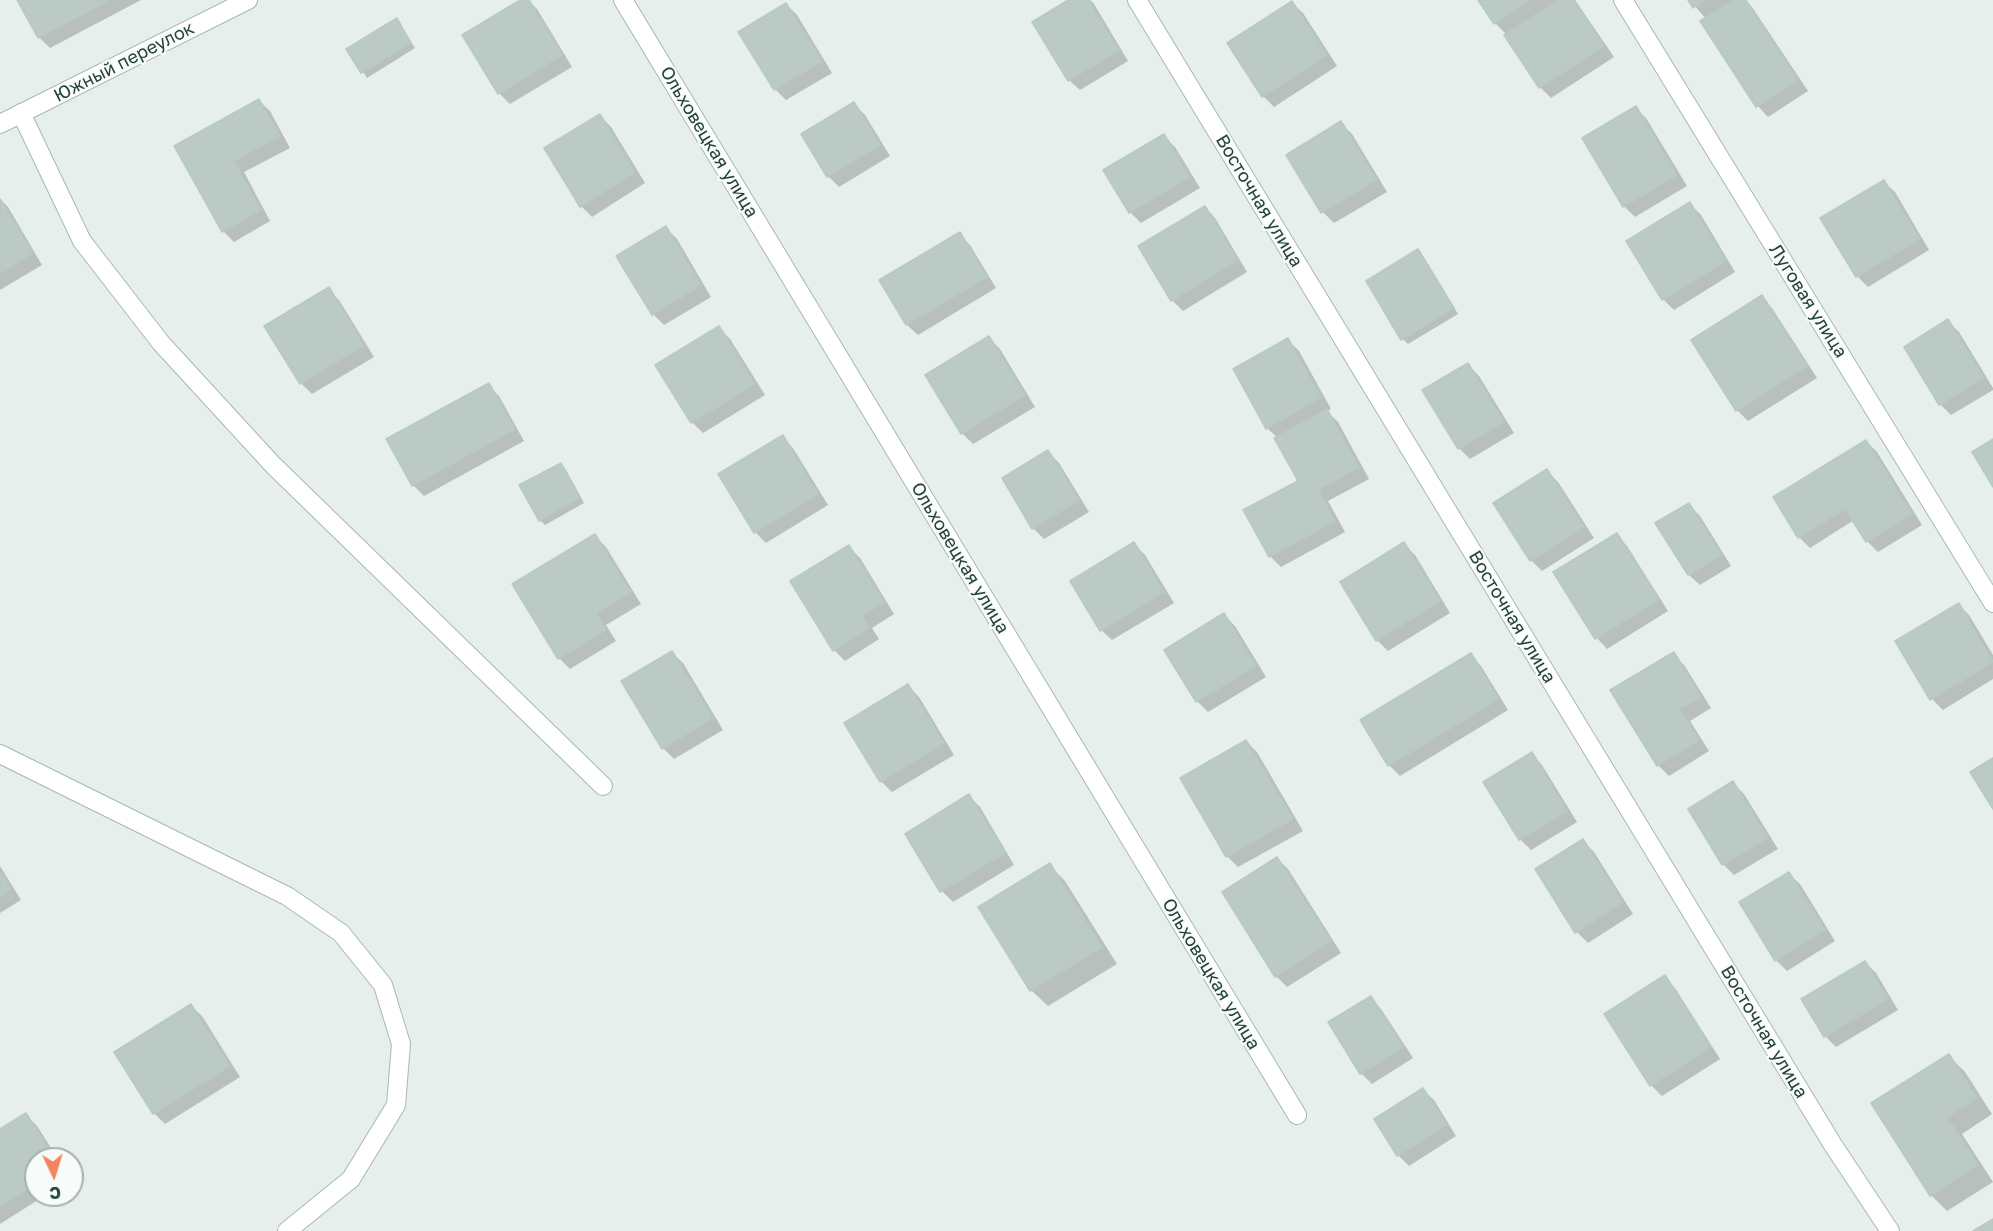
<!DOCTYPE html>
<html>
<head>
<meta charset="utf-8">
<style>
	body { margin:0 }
	#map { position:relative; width:1993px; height:1231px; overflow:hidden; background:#e6efeb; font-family:"Golos Text",sans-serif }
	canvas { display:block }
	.north { position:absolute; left:24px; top:1147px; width:60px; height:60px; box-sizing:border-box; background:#f7fbf9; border:2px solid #a3b1ad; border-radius:50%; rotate:176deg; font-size:16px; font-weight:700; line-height:24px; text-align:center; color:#24423a }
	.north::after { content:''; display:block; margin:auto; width:21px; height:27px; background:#f4845f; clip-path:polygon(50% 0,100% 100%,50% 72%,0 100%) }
</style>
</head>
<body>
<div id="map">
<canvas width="1993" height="1231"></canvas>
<div class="north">С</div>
</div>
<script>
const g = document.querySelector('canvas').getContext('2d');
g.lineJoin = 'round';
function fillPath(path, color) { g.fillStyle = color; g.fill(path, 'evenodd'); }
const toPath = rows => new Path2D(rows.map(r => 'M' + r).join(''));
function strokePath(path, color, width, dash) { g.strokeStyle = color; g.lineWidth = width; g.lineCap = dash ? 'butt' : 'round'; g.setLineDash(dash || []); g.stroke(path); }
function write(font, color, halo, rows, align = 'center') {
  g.font = font + ' "Golos Text",sans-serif'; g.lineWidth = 4.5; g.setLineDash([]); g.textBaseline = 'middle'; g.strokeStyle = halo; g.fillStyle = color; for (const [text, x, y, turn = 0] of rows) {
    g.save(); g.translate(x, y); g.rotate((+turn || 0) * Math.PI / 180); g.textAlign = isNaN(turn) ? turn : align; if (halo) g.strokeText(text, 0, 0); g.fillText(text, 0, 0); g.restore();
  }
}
fillPath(toPath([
	[19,0,141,0,50,48,39,37],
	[523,0,528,0,537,9,572,67,510,104,499,93],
	[1071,0,1090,0,1094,4,1128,61,1080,90,1069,80],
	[1480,0,1575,0,1614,57,1551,98,1540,87,1507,35,1495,23],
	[1690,0,1745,0,1752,7,1808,91,1768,117,1758,106,1702,21,1706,19],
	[1292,3,1303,13,1337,66,1274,107,1263,96],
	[786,4,797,15,832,73,786,100,775,89],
	[396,20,415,48,367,78,348,49],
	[259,101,270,111,290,148,244,172,270,221,234,242,223,231,176,146],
	[854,104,865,115,890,156,839,187,828,176],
	[1635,108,1646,118,1687,186,1635,217,1624,206],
	[600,116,611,127,645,183,592,217,581,206],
	[1341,123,1352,134,1387,192,1334,223,1323,212,1288,156],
	[1164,136,1175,147,1200,188,1141,223,1130,212],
	[1884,182,1895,192,1929,250,1868,287,1857,276],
	[0,199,8,207,42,265,0,290],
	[1690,204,1701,215,1735,272,1674,310,1663,299],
	[1205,207,1215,218,1247,272,1183,311,1172,300],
	[666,228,677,239,711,297,664,325,653,314],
	[959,234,970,245,996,288,918,335,907,325,881,280],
	[1418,251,1423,256,1458,314,1408,344,1403,339],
	[328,289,339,300,374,357,312,394,301,383],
	[1761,297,1772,308,1817,378,1748,421,1737,410],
	[1948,321,1959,332,1993,388,1993,390,1951,415,1940,404,1906,347],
	[719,328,730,339,765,395,703,433,692,422],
	[989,338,1000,349,1035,407,973,444,962,433],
	[1288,340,1299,351,1331,409,1327,411,1338,422,1369,479,1328,501,1345,532,1281,567,1270,556,1300,481,1278,438,1267,428],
	[1468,365,1479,376,1514,433,1470,459,1459,448],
	[488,385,499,396,524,441,424,496,413,485],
	[782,437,793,448,828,505,766,543,755,532],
	[1866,441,1877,452,1922,525,1878,552,1867,541,1854,520,1810,548,1799,537],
	[1048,452,1059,463,1089,512,1044,539,1033,528],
	[560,464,566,470,584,503,545,525,540,520],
	[1547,471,1558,482,1594,538,1542,571,1531,560],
	[1689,505,1700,516,1731,566,1700,585,1689,575,1658,524],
	[1616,535,1627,546,1668,611,1607,649,1597,638,1555,573],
	[595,536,606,547,641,604,606,625,616,641,570,669,559,658],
	[1134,544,1145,555,1174,603,1112,640,1101,630],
	[1404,544,1415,555,1450,613,1388,651,1377,640],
	[849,547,860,558,894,614,872,628,879,639,845,661,834,650],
	[1958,604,1969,615,1993,655,1993,679,1943,710,1932,699,1897,642],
	[1224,615,1235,626,1266,677,1208,712,1197,701],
	[672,653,683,663,723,730,674,759,663,748],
	[1673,654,1684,665,1711,708,1690,721,1709,751,1669,776,1658,765],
	[1470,655,1481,666,1508,710,1400,776,1389,765],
	[908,686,919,697,954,755,892,792,881,781],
	[1246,741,1257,752,1303,831,1238,867,1227,856,1182,778],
	[1532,754,1542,765,1577,822,1531,850,1520,839,1485,782],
	[1733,783,1744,794,1778,849,1734,875,1723,864,1690,810],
	[969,796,980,807,1014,865,953,902,942,891,907,834],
	[1583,841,1594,852,1633,914,1588,943,1577,932],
	[1277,858,1288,869,1341,953,1287,987,1276,976],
	[1049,865,1065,881,1117,964,1048,1006,1031,990],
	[0,866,21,900,0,913],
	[1789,874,1800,884,1835,941,1787,971,1776,960],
	[1865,962,1876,973,1898,1010,1836,1047,1825,1036,1803,1000],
	[1665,977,1675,988,1720,1059,1662,1096,1651,1085],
	[1371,998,1381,1009,1413,1058,1372,1084,1361,1073],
	[191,1006,202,1016,240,1077,165,1124,154,1113],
	[1949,1056,1965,1072,1992,1114,1962,1134,1993,1182,1947,1211,1931,1195],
	[1423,1090,1434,1100,1456,1136,1409,1166,1398,1155,1376,1119],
	[26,1115,37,1126,58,1159,36,1159,36,1195,46,1195,0,1224,0,1131]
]), '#0003');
const building = toPath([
	[17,0,110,0,38,38,17,0],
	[520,0,529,0,562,55,498,94,462,35,520,0],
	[1068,0,1088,0,1119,50,1068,81,1032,22,1068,0],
	[1478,0,1530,0,1494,24,1478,0],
	[1558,0,1574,0,1604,46,1539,88,1504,35,1558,0],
	[1688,0,1705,0,1693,8,1688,0],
	[1733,0,1746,0,1798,80,1756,107,1700,21,1733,0],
	[1292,1,1327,55,1262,97,1227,43,1292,1],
	[786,3,822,61,774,90,738,32,786,3],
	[397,18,411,43,361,73,346,49,397,18],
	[259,99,280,136,234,161,261,210,222,232,174,146,259,99],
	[854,102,880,145,827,177,801,134,854,102],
	[1636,106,1677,175,1623,207,1582,138,1636,106],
	[600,114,635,172,580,207,544,148,600,114],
	[1341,121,1377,180,1321,213,1286,155,1341,121],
	[1164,134,1190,177,1129,213,1103,170,1164,134],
	[1884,180,1920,239,1856,277,1820,218,1884,180],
	[0,199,33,253,0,273,0,199],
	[1690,202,1726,261,1662,300,1626,241,1690,202],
	[1205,206,1238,260,1171,301,1138,246,1205,206],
	[666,226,701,285,652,315,616,256,666,226],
	[960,232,987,277,906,325,879,280,960,232],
	[1418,249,1454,308,1401,340,1366,281,1418,249],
	[329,287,364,345,300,384,264,326,329,287],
	[1762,295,1807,366,1736,411,1691,340,1762,295],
	[1948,319,1984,378,1939,405,1904,347,1948,319],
	[719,326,755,384,691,423,655,365,719,326],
	[989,336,1025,395,961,434,925,375,989,336],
	[1288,338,1321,397,1266,429,1233,369,1288,338],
	[1468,363,1504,422,1458,449,1422,390,1468,363],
	[489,383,515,429,412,486,386,439,489,383],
	[1327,409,1359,467,1318,490,1335,521,1269,557,1243,510,1298,481,1274,438,1327,409],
	[783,435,818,494,754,533,718,474,783,435],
	[1993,439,1993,487,1972,452,1993,439],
	[1866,440,1912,514,1866,542,1845,509,1798,538,1773,497,1866,440],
	[1048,450,1079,500,1032,529,1002,478,1048,450],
	[561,463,580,497,539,521,519,485,561,463],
	[1547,469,1584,527,1530,561,1493,503,1547,469],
	[1689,503,1722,555,1688,575,1655,523,1689,503],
	[1617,533,1659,599,1595,639,1553,572,1617,533],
	[595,534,631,592,596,613,606,630,558,659,512,584,595,534],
	[1134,542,1164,592,1100,631,1070,581,1134,542],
	[1404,542,1440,601,1376,641,1340,582,1404,542],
	[849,545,884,602,862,616,869,628,833,651,790,581,849,545],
	[1959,603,1993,662,1930,700,1895,641,1959,603],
	[1224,613,1256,666,1196,702,1164,650,1224,613],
	[672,651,713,718,662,749,621,681,672,651],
	[1674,652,1701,697,1680,709,1699,740,1657,766,1610,690,1674,652],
	[1471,653,1499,699,1388,766,1360,720,1471,653],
	[908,684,944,743,880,782,844,723,908,684],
	[1246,740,1293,819,1226,857,1180,778,1246,740],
	[1532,752,1567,811,1519,840,1483,782,1532,752],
	[1993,758,1993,809,1970,772,1993,758],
	[1733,781,1768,838,1722,865,1688,809,1733,781],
	[969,794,1005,853,940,892,905,834,969,794],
	[1583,839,1623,902,1575,933,1535,869,1583,839],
	[1277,857,1331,941,1275,977,1222,892,1277,857],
	[1050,863,1102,947,1030,991,978,907,1050,863],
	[0,871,11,889,0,896,0,871],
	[1789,872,1825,930,1775,961,1739,902,1789,872],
	[1865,961,1888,999,1824,1037,1801,999,1865,961],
	[1665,975,1711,1047,1650,1086,1604,1014,1665,975],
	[1371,996,1403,1047,1360,1074,1328,1022,1371,996],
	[191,1004,230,1066,153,1114,114,1052,191,1004],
	[1949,1054,1977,1098,1947,1117,1978,1165,1930,1196,1871,1103,1949,1054],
	[1423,1088,1447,1125,1397,1156,1374,1119,1423,1088],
	[26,1113,55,1159,36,1159,36,1184,0,1206,0,1129,26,1113],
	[1993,1219,1993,1231,1973,1231,1993,1219]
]);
fillPath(building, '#bbcac4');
strokePath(building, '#b8c9c2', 1.5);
const service = toPath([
	[21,113,82,241,161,343,273,465,603,786]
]);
const minor = toPath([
	[623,0,1297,1115],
	[1137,0,1833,1145,1890,1231],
	[1623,0,1993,603],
	[0,124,248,0],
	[0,754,287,896,341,933,383,985,401,1044,396,1105,351,1179,287,1231]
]);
strokePath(service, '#a8b8b2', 20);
strokePath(minor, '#a8b8b2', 20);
strokePath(service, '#fff', 18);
strokePath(minor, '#fff', 18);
write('18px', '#24423a', '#f7fbf9', [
	["Южный переулок",124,62,-27],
	["Ольховецкая улица",709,142,59],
	["Восточная улица",1259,201,59],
	["Луговая улица",1808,301,58],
	["Ольховецкая улица",960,558,59],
	["Восточная улица",1512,617,59],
	["Ольховецкая улица",1211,974,59],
	["Восточная улица",1764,1032,59]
]);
</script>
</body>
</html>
